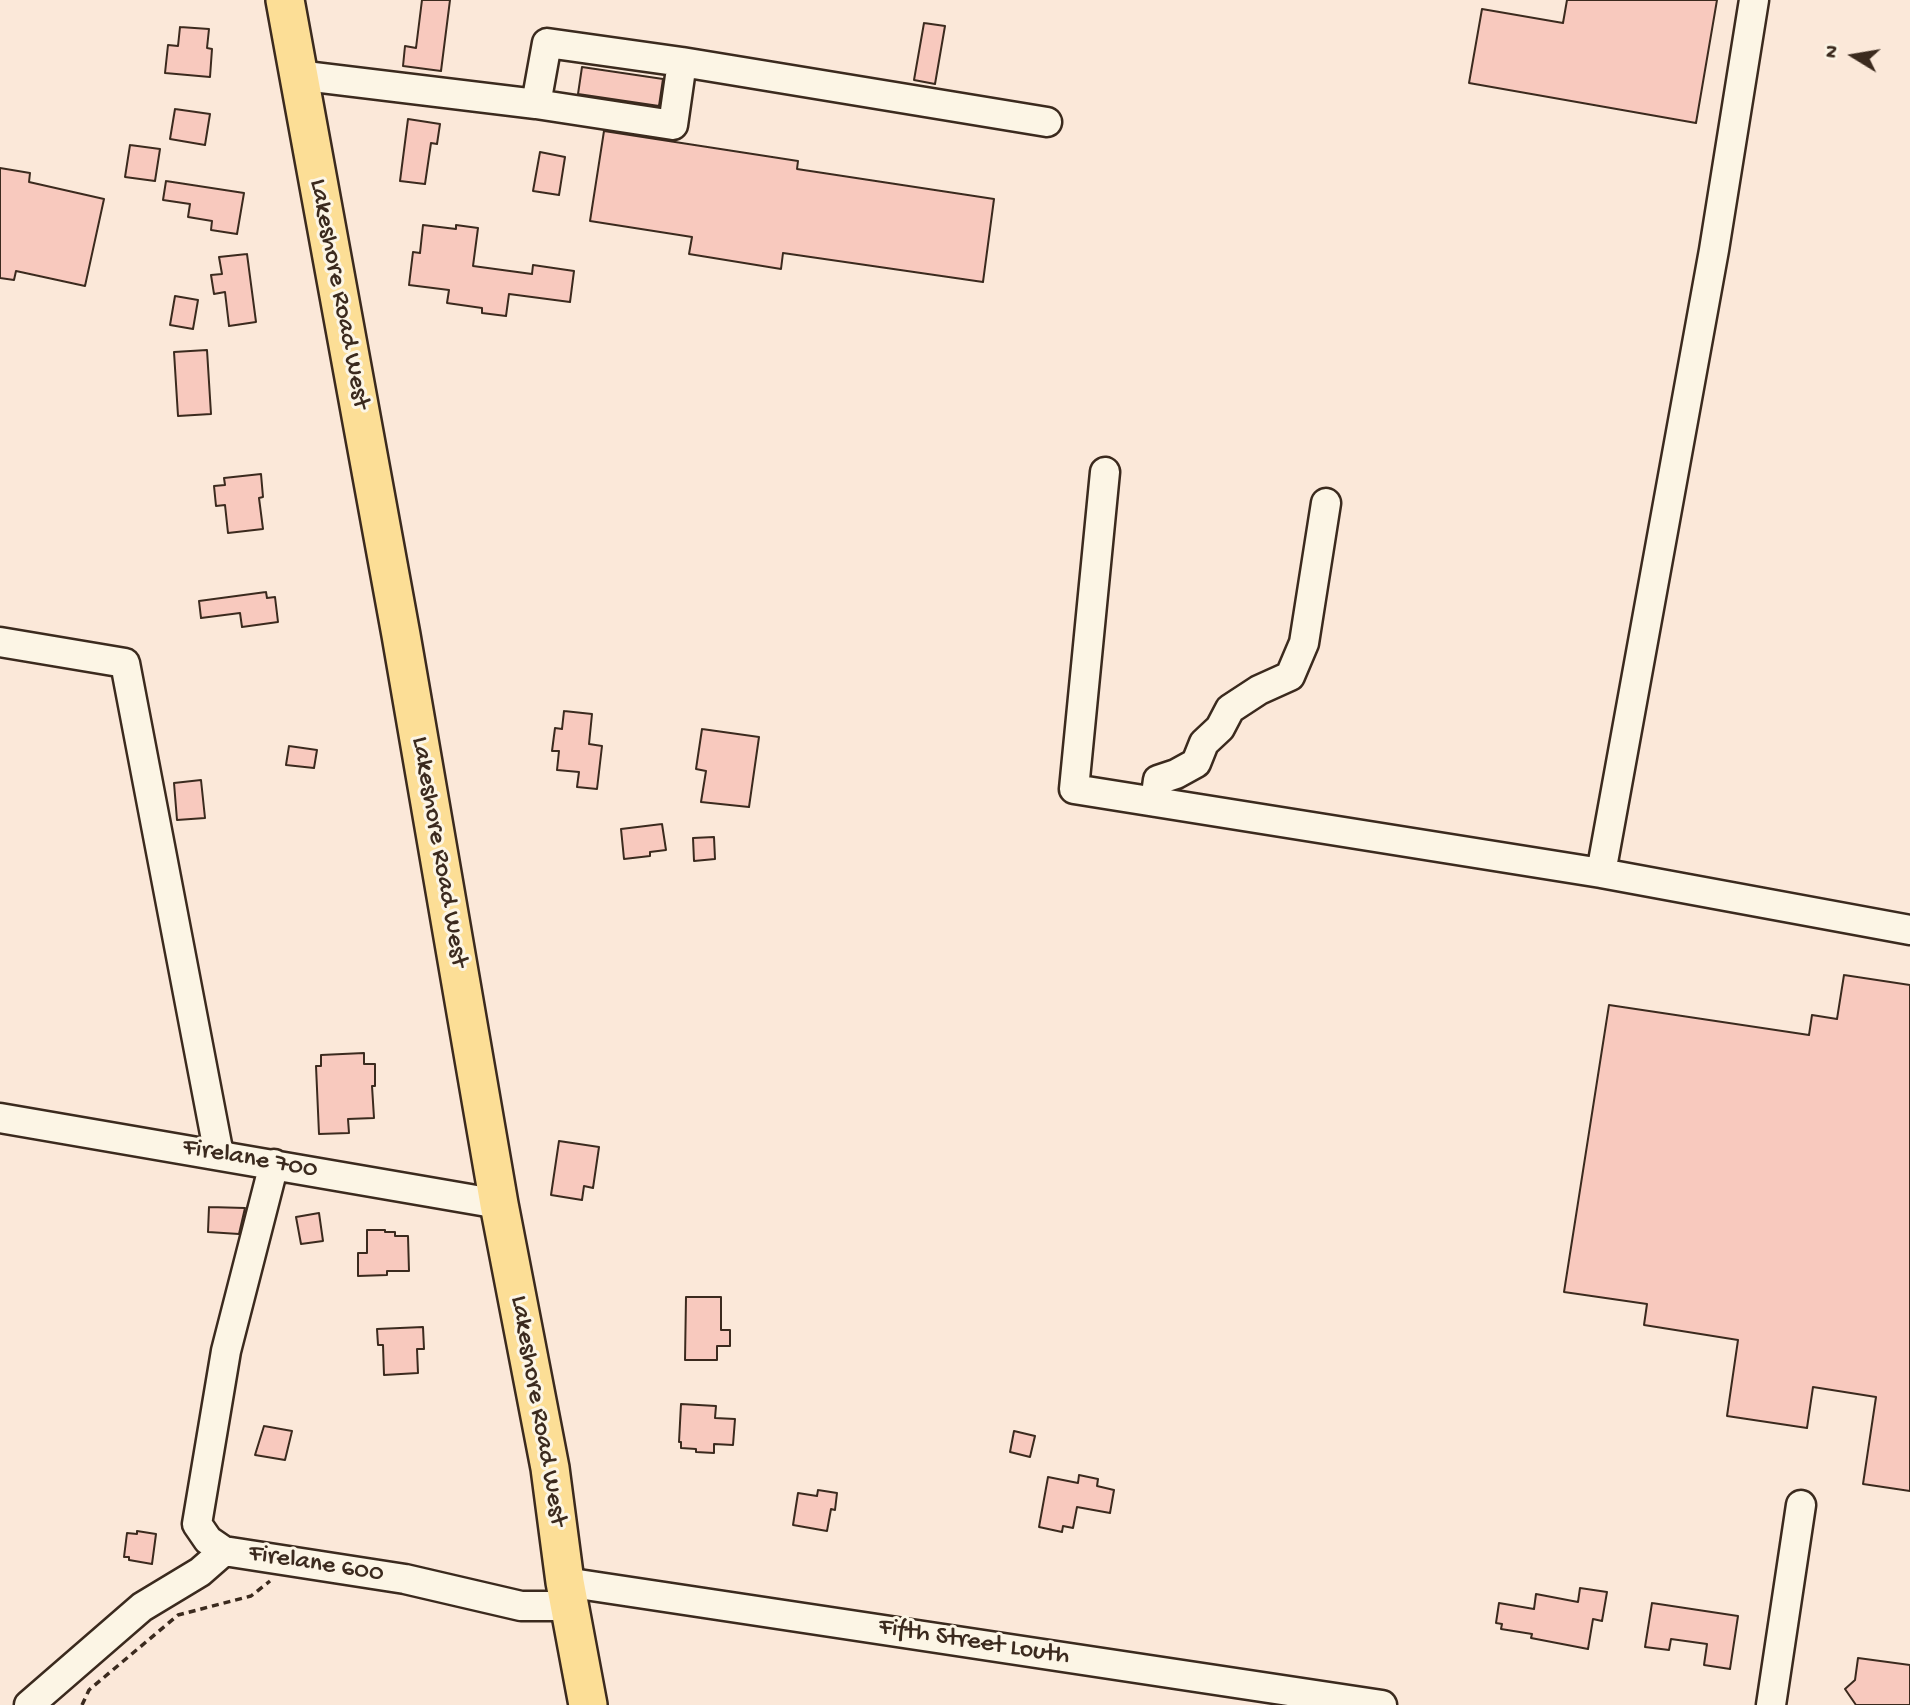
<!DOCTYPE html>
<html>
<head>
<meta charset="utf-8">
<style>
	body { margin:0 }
	#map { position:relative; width:1910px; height:1705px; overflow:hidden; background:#fbe8d9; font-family:"Gochi Hand",sans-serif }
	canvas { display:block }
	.north { position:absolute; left:1819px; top:21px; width:70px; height:70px; -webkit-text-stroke:5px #fcf5e5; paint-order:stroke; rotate:281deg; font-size:19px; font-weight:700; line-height:28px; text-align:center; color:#3b2a1e }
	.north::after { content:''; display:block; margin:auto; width:24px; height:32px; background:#3b2a1e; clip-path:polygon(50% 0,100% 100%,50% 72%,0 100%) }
</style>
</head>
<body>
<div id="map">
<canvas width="1910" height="1705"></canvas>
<div class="north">N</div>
</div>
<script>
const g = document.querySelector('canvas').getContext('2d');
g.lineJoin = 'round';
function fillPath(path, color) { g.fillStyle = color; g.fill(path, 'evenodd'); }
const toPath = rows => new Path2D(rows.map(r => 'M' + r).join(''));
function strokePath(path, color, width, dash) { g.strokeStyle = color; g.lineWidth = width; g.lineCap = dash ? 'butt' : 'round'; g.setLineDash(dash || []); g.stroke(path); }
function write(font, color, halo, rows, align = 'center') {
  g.font = font + ' "Gochi Hand",sans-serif'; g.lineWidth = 6; g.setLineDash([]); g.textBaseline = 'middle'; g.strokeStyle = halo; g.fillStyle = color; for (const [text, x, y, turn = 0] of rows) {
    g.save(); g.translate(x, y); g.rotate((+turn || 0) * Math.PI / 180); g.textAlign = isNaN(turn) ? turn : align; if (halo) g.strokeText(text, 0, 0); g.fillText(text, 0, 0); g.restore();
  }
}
const building = toPath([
	[422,0,450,0,441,71,403,66,405,46,416,48,422,0],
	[1567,0,1717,0,1696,123,1469,83,1482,9,1563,23,1567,0],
	[924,23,945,26,935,84,914,80,924,23],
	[180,27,209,29,207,48,212,49,210,77,165,73,168,45,178,46,180,27],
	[582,67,663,79,659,106,578,94,582,67],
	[175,109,210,114,205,145,170,139,175,109],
	[408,119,440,124,437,144,431,143,425,184,400,181,408,119],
	[604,131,798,161,797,169,994,199,983,282,783,253,781,269,689,254,692,237,590,221,604,131],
	[130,145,160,149,155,181,125,177,130,145],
	[540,152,565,157,559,195,533,191,540,152],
	[0,168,30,173,29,182,104,199,85,286,16,271,14,280,0,278,0,168],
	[166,181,244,193,237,234,211,230,212,221,188,217,190,204,163,200,166,181],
	[423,225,456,229,456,225,478,228,473,266,532,274,533,265,574,271,570,302,509,294,506,316,482,313,482,308,447,303,449,290,409,285,413,252,420,253,423,225],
	[247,254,256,322,229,326,225,292,214,294,211,275,222,274,219,257,247,254],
	[175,296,198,300,193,329,170,325,175,296],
	[207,350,211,414,178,416,174,352,207,350],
	[261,474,263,497,259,498,263,529,228,533,225,505,216,506,214,486,225,485,224,478,261,474],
	[266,592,267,598,275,597,278,622,242,627,240,613,201,618,199,601,266,592],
	[564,711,592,714,589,744,602,746,597,789,577,787,579,772,557,770,559,751,552,751,555,728,562,729,564,711],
	[702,729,759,737,749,807,701,802,706,771,696,769,702,729],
	[289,746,317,750,314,768,286,765,289,746],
	[201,780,205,818,177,820,174,783,201,780],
	[662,824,666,850,650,852,650,856,624,859,621,829,662,824],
	[714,837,715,859,694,861,693,838,714,837],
	[1844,975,1910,985,1910,1491,1863,1484,1876,1397,1813,1387,1807,1428,1727,1416,1738,1340,1644,1325,1647,1304,1564,1292,1609,1005,1809,1035,1812,1015,1837,1019,1844,975],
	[364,1053,364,1064,375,1064,375,1086,372,1086,374,1118,348,1119,349,1133,319,1134,316,1066,321,1066,321,1055,364,1053],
	[559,1141,599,1147,593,1188,584,1186,582,1200,551,1195,559,1141],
	[209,1207,245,1208,239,1234,208,1232,209,1207],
	[319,1213,323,1241,301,1244,296,1217,319,1213],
	[367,1230,385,1230,385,1232,395,1232,395,1236,408,1236,409,1271,387,1271,387,1275,358,1276,358,1253,367,1253,367,1230],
	[686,1297,721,1297,721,1330,730,1330,730,1346,717,1346,717,1360,685,1360,686,1297],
	[423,1327,424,1349,417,1349,418,1373,384,1375,383,1345,378,1345,377,1329,423,1327],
	[681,1404,716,1406,715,1418,735,1419,733,1445,714,1444,714,1453,696,1452,696,1449,681,1448,681,1442,679,1442,681,1404],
	[264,1426,292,1431,285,1460,255,1455,264,1426],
	[1014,1431,1035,1436,1030,1457,1010,1452,1014,1431],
	[1079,1475,1098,1479,1097,1486,1114,1490,1110,1513,1077,1507,1073,1528,1063,1526,1062,1532,1039,1527,1048,1477,1078,1483,1079,1475],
	[818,1490,837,1493,835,1510,831,1509,827,1531,793,1525,798,1493,817,1496,818,1490],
	[137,1531,156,1534,152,1564,129,1560,129,1557,124,1557,127,1533,137,1534,137,1531],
	[1580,1588,1607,1592,1602,1621,1593,1619,1588,1649,1531,1638,1532,1634,1501,1629,1502,1624,1496,1623,1499,1603,1534,1609,1536,1594,1578,1602,1580,1588],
	[1652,1603,1738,1616,1730,1669,1704,1665,1707,1644,1671,1639,1669,1650,1645,1647,1652,1603],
	[1858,1658,1910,1665,1910,1705,1856,1705,1845,1689,1855,1680,1858,1658]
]);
fillPath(building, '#f8c9be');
strokePath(building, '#3b2a1e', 2);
const minor = toPath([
	[1754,0,1714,250,1601,873,1910,930],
	[297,75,536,104,547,43,682,62,1047,122],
	[536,104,673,125,682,62],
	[1105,472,1074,789,1601,873],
	[0,642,125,663,219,1155],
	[1155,802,1158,780,1176,774,1196,763,1204,743,1220,728,1230,709,1259,690,1290,676,1304,643,1326,503],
	[0,1118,499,1204],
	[274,1164,226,1351,197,1524,208,1540,224,1551,405,1579,521,1606,570,1606],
	[565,1582,1382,1705],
	[29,1705,142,1607,200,1572,224,1551],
	[1771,1705,1801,1505]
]);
const major = toPath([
	[285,0,401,635,499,1204,550,1468,565,1582,588,1705]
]);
strokePath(minor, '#3b2a1e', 33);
strokePath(major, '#3b2a1e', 42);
strokePath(toPath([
	[82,1705,89,1690,178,1615,251,1596,270,1581]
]), '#3b2a1e', 3.5, [7, 5]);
strokePath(minor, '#fcf5e5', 28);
strokePath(major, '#fcde96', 37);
write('26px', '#3b2a1e', '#fcf5e5', [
	["Lakeshore Road West",338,294,79],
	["Lakeshore Road West",438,852,80],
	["Firelane 700",250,1160,10],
	["Lakeshore Road West",537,1411,80],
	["Firelane 600",316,1565,9],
	["Fifth Street Louth",974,1643,9]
]);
</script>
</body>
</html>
